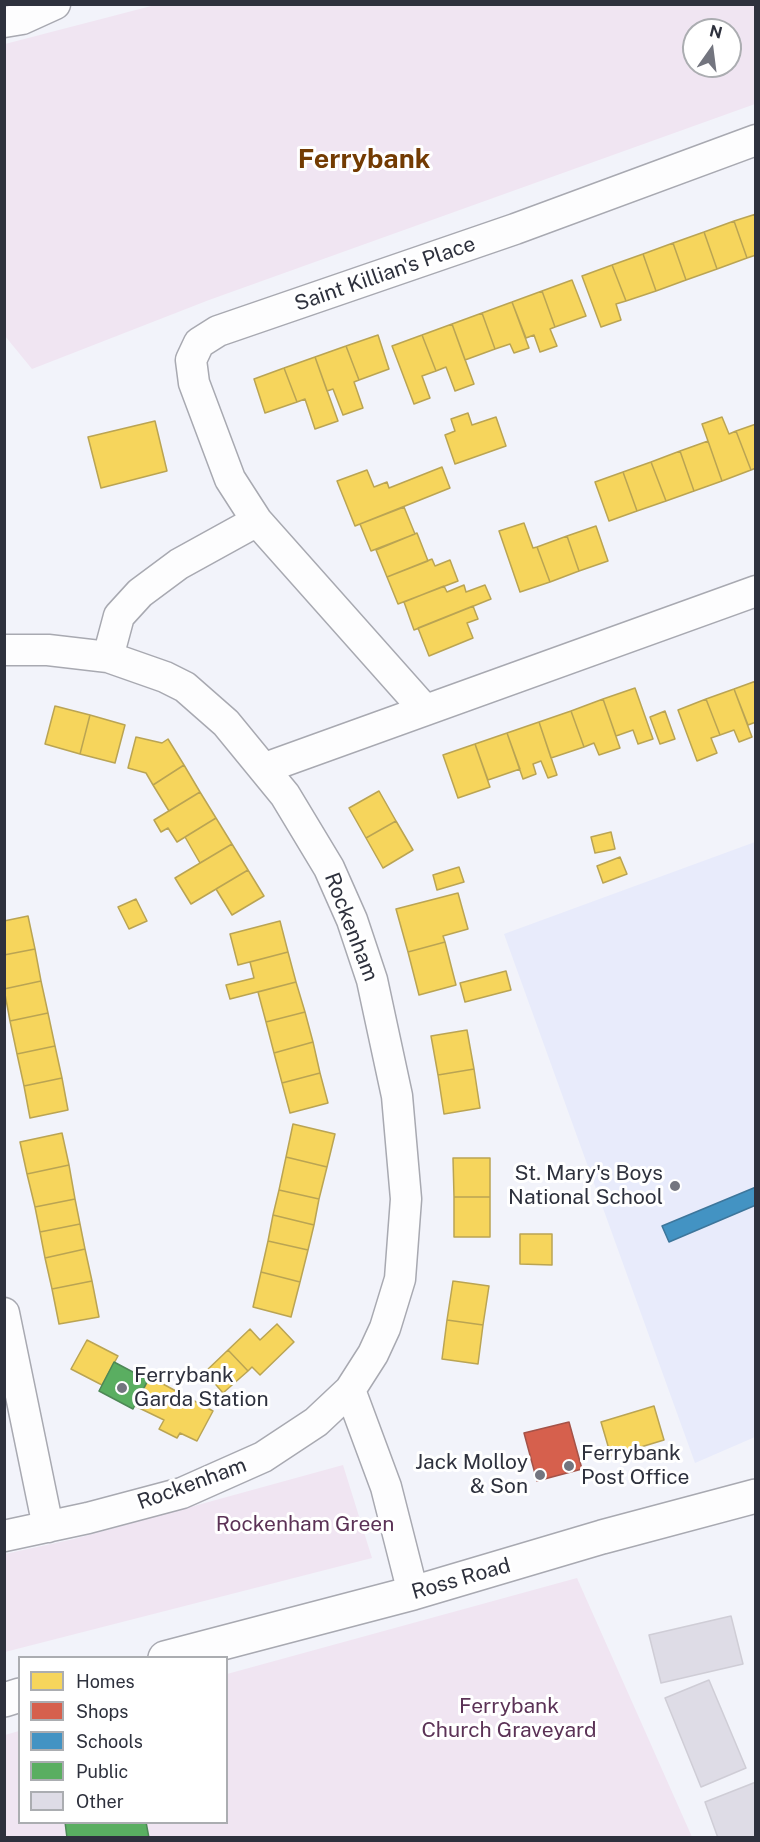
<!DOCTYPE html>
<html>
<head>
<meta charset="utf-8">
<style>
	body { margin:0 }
	#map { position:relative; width:760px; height:1842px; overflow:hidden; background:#f2f3fa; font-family:"Public Sans",sans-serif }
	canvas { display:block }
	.frame { position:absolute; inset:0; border:6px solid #2e313d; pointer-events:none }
	.legend { position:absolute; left:18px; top:1656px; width:210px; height:168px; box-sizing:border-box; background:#fff; border:2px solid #abadb1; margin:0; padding:8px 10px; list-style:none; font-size:18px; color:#2e313d }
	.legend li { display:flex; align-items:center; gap:12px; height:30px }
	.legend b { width:30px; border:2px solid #abadb1 }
	.north { position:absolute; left:682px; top:18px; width:60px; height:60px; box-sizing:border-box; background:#fff; border:2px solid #abadb1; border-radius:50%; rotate:14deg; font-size:16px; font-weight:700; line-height:24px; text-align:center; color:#2e313d }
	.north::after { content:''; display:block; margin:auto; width:21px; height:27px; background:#73757f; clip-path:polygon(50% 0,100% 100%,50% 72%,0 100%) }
</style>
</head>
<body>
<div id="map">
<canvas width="760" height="1842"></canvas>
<div class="frame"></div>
<ul class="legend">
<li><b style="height:16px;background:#f6d55c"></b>Homes</li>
<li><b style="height:16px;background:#d6604d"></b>Shops</li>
<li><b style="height:16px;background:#4393c3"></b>Schools</li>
<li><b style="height:16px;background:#5aae61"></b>Public</li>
<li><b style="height:16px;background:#dedce6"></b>Other</li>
</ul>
<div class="north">N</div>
</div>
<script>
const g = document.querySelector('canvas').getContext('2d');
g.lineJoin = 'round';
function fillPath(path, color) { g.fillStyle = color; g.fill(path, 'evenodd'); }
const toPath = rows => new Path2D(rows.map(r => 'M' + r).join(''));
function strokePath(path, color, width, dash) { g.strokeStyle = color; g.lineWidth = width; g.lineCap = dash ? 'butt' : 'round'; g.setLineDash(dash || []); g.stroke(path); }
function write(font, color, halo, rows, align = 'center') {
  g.font = font + ' "Public Sans",sans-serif'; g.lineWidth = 6; g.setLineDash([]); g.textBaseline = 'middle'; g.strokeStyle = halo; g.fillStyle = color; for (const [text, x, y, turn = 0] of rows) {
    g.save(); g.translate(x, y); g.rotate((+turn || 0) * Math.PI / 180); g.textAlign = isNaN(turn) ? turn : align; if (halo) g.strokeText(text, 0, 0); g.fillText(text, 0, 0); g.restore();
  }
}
fillPath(toPath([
	[755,842,755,1437,695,1463,504,934]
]), '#e8ebfb');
fillPath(toPath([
	[159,4,755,5,755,104,209,300,32,369,5,336,5,44],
	[694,30,730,30,730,66,694,66],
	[343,1465,372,1558,5,1652,5,1554,74,1539],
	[577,1578,692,1837,5,1838,5,1735,19,1731,20,1822,226,1822,227,1674]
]), '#f0e5f2');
const homes = toPath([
	[756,214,756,255,747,258,734,221,756,214],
	[734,221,747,258,717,269,704,232,734,221],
	[704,232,717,269,686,280,673,243,704,232],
	[673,243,686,280,656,291,643,254,673,243],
	[643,254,656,291,626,301,612,265,643,254],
	[612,265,626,301,616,304,621,320,601,327,582,276,612,265],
	[572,280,586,316,555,327,542,291,572,280],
	[542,291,555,327,550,329,557,346,540,352,534,335,526,338,512,302,542,291],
	[512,302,529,348,514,353,510,344,495,349,482,313,512,302],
	[482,313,495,349,465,360,452,324,482,313],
	[452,324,474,384,455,391,446,367,436,371,422,335,452,324],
	[378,335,389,369,359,380,346,346,378,335],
	[422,335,436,371,422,376,430,398,414,404,392,346,422,335],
	[346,346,359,380,354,382,363,408,343,415,333,389,327,391,315,357,346,346],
	[315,357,338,421,315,429,305,399,297,402,284,368,315,357],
	[284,368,297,402,265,413,254,379,284,368],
	[468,413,472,425,496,417,506,446,455,464,445,435,455,431,451,419,468,413],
	[722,417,729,434,736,431,751,470,722,481,702,424,722,417],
	[155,421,167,471,101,488,88,437,155,421],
	[756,424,756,468,751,470,736,431,756,424],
	[708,441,722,481,694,491,680,451,708,441],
	[680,451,694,491,666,501,651,462,680,451],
	[651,462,666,501,637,511,623,472,651,462],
	[442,467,450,488,355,526,337,481,367,470,374,487,387,482,389,488,442,467],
	[623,472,637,511,609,521,595,482,623,472],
	[404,507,415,534,371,551,360,524,404,507],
	[524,523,533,548,537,547,550,582,520,592,499,531,524,523],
	[596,526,608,561,579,571,567,536,596,526],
	[417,533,428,561,387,577,376,550,417,533],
	[567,536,579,571,550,582,537,547,567,536],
	[432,559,435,566,450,560,458,581,398,604,387,577,432,559],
	[464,585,466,592,485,585,491,599,414,630,404,602,444,586,447,592,464,585],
	[473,606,478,619,467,623,473,638,429,656,418,628,473,606],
	[756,681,756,722,748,725,734,689,756,681],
	[635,688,653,739,638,744,633,730,616,736,603,699,635,688],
	[734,689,752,737,739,742,734,730,720,735,706,699,734,689],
	[603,699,620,748,599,755,594,743,584,747,571,711,603,699],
	[706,699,720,735,711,738,717,753,697,761,678,710,706,699],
	[55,706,90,715,80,754,45,744,55,706],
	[571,711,584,747,551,758,539,722,571,711],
	[665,711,675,739,660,744,650,717,665,711],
	[90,715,125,725,115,763,80,754,90,715],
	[539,722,557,775,548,778,541,761,533,764,536,774,523,779,507,733,539,722],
	[507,733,520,769,488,780,475,744,507,733],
	[136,737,162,743,168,739,184,765,153,785,146,773,128,768,136,737],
	[475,744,490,787,458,798,443,755,475,744],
	[184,765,200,792,169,811,153,785,184,765],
	[379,791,396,821,366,838,349,808,379,791],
	[200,792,216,818,177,842,168,828,161,832,154,820,200,792],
	[216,818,232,844,200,863,185,837,216,818],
	[396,821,413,850,383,868,366,838,396,821],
	[611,832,615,849,595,853,591,837,611,832],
	[232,844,248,870,191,904,175,878,232,844],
	[620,857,627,874,603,883,597,866,620,857],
	[459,867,464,882,437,890,433,875,459,867],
	[248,870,264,896,232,915,216,889,248,870],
	[458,893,468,929,443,936,445,942,408,952,396,909,458,893],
	[136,899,147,921,129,929,118,907,136,899],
	[28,916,35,949,4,955,4,921,28,916],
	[280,921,288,952,238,965,230,934,280,921],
	[445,942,456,985,419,995,408,952,445,942],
	[35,949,41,981,4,989,4,955,35,949],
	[288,952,296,982,230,999,226,985,254,978,250,962,288,952],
	[506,971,511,990,465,1002,460,983,506,971],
	[41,981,48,1013,10,1021,4,989,41,981],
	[296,982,305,1012,266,1022,258,992,296,982],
	[305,1012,313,1042,274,1053,266,1022,305,1012],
	[48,1013,55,1046,17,1054,10,1021,48,1013],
	[467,1030,474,1069,438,1075,431,1036,467,1030],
	[313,1042,320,1073,282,1083,274,1053,313,1042],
	[55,1046,62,1078,24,1086,17,1054,55,1046],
	[474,1069,480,1108,444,1114,438,1075,474,1069],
	[320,1073,328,1103,290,1113,282,1083,320,1073],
	[62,1078,68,1110,30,1118,24,1086,62,1078],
	[293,1124,335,1134,327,1167,286,1157,293,1124],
	[62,1133,69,1165,27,1174,20,1142,62,1133],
	[286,1157,327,1167,319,1199,279,1190,286,1157],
	[453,1158,490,1158,490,1197,454,1197,453,1158],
	[69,1165,75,1199,35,1207,27,1174,69,1165],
	[279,1190,319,1199,314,1225,273,1215,279,1190],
	[454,1197,490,1197,490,1237,454,1237,454,1197],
	[75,1199,80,1224,40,1232,35,1207,75,1199],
	[273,1215,314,1225,308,1250,268,1241,273,1215],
	[80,1224,85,1249,45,1258,40,1232,80,1224],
	[520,1234,552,1234,552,1265,520,1264,520,1234],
	[268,1241,308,1250,300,1282,261,1272,268,1241],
	[85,1249,92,1281,52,1289,45,1258,85,1249],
	[261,1272,300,1282,291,1317,253,1307,261,1272],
	[92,1281,99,1317,59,1324,52,1289,92,1281],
	[453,1281,489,1286,483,1325,447,1320,453,1281],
	[447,1320,483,1325,478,1364,442,1359,447,1320],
	[277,1324,294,1342,260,1375,252,1367,248,1371,228,1350,250,1329,260,1340,277,1324],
	[87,1340,118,1356,102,1385,71,1369,87,1340],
	[228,1350,248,1371,223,1393,205,1372,228,1350],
	[150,1377,213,1411,197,1441,180,1433,177,1438,159,1429,164,1420,135,1406,150,1377],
	[654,1406,664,1440,611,1456,601,1422,654,1406]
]);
fillPath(homes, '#f6d55c');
strokePath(homes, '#baa453', 1.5);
const shops = toPath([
	[569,1422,582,1469,537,1481,524,1433,569,1422]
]);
fillPath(shops, '#d6604d');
strokePath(shops, '#a45248', 1.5);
const schools = toPath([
	[756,1187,756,1205,669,1242,662,1226,756,1187]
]);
fillPath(schools, '#4393c3');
strokePath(schools, '#3d769b', 1.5);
const public = toPath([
	[114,1362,148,1380,133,1409,99,1391,114,1362],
	[65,1822,146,1822,149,1838,67,1838,65,1822]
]);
fillPath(public, '#5aae61');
strokePath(public, '#4d8856', 1.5);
const building = toPath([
	[731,1616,743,1664,661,1683,649,1635,731,1616],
	[709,1680,746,1768,701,1787,665,1698,709,1680],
	[756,1782,756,1838,718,1838,705,1802,756,1782]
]);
fillPath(building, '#dedce6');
strokePath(building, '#cfcdd6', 1.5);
const minor = toPath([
	[4,22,22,19,55,4],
	[257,521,425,710],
	[4,650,48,650,108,657,165,677,185,687,226,723,285,795,329,868,352,920,372,980,397,1096,406,1199,400,1279,385,1328,373,1354,350,1390,316,1422,263,1457,182,1493,88,1518,4,1536],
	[108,657,119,616,140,593,179,564,257,521,230,479,194,383,191,360,199,343,218,331,515,229,756,140],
	[265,768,756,591],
	[4,1313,48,1527],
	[350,1390,386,1487,413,1593]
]);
const secondary = toPath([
	[165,1658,413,1593,602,1537,756,1496],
	[4,1700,20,1695]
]);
strokePath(minor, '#a8a9b1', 33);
strokePath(secondary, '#a8a9b1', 36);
strokePath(minor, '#fdfdfe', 30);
strokePath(secondary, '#fdfdfe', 33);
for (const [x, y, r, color] of [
	[675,1186,6,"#73757f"],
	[122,1388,6,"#73757f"],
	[569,1466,6,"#73757f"],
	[540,1475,6,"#73757f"]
]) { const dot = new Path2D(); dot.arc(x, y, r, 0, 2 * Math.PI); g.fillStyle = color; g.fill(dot); strokePath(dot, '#fff', 2); }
write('21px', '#2e313d', '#fff', [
	["Saint Killian's Place",385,274,-19],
	["Rockenham",351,927,69],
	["Rockenham",192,1484,-20],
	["Ross Road",461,1579,-16]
]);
write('21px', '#2e313d', '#fff', [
	["St. Mary's Boys",663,1174],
	["National School",663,1198],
	["Ferrybank",134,1376,"left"],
	["Garda Station",134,1400,"left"],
	["Ferrybank",581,1454,"left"],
	["Post Office",581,1478,"left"],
	["Jack Molloy",528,1463],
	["& Son",528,1487]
], 'right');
write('21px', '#5b3256', '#fff', [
	["Rockenham Green",305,1525],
	["Ferrybank",509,1707],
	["Church Graveyard",509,1731]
]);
write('bold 27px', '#733b02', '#fff', [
	["Ferrybank",364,160]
]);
</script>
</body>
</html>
